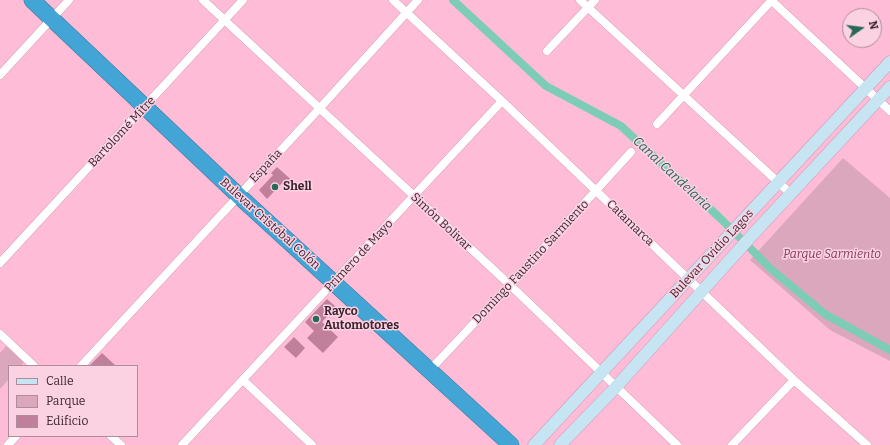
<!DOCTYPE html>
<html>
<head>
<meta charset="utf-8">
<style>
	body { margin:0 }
	#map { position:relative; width:890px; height:445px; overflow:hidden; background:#ffbcd7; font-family:Bitter,serif }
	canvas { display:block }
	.legend { position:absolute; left:8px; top:365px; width:130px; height:72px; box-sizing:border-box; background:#fbd2e2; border:1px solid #af8c9a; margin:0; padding:5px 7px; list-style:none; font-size:12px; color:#3e242f }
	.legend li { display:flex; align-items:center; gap:8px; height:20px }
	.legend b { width:20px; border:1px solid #af8c9a }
	.north { position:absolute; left:842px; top:8px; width:40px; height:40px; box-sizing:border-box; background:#fbd2e2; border:1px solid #af8c9a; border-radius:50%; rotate:76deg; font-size:11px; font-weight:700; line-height:16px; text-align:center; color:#3e242f }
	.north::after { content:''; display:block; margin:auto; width:14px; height:18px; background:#276857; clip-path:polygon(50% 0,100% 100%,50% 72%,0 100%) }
</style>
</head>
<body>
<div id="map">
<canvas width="890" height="445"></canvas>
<ul class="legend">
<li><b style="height:5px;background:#c6e4f2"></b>Calle</li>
<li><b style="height:11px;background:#dba7bc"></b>Parque</li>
<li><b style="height:11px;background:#c0809b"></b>Edificio</li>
</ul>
<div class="north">N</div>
</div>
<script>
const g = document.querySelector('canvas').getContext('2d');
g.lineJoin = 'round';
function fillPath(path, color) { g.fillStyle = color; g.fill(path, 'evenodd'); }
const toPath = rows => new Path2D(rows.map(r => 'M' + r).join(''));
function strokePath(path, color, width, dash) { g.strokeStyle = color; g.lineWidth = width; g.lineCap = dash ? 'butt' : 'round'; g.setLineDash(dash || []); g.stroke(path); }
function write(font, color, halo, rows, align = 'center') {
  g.font = font + ' Bitter,serif'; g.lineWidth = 3; g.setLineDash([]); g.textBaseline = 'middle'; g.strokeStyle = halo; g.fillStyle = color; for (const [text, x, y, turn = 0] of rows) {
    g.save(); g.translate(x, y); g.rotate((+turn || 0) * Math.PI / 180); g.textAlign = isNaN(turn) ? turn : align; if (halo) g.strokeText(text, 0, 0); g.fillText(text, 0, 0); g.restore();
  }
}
fillPath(toPath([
	[843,158,890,198,890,361,830,330,750,260],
	[7,345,25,361,21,366,9,366,9,379,0,389,0,353]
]), '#dba7bc');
strokePath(toPath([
	[453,0,546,86,621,126,720,218,771,269,825,314,890,350]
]), '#7dccb5', 8);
fillPath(toPath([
	[277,167,296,184,290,190,282,183,267,199,259,190,273,175,271,173],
	[327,299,336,307,322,322,338,337,323,353,307,338,314,331,305,322],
	[294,337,305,348,296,358,284,347],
	[102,353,116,366,89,366]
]), '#c0809b');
const street = toPath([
	[203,0,510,285,677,445],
	[393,0,502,101,794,380,867,445],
	[580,0,791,194],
	[771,0,890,111],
	[547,51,595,0],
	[0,75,69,0],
	[657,124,772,0],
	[0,263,243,0],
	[0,334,34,366],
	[81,366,319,109,418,0],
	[429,371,510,285,631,152],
	[243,380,312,445],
	[111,436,121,445],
	[8,445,16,436],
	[182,445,502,101],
	[732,445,794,380]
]);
const secondary = toPath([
	[534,445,890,62],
	[560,445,616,387,755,232,890,87]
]);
const highway = toPath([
	[32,0,239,196,511,445]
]);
strokePath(street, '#d696b0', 9);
strokePath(secondary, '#d696b0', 13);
strokePath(highway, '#41789b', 17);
strokePath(street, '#fff', 8);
strokePath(secondary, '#c6e4f2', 12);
strokePath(highway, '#42a5d5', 16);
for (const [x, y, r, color] of [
	[275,187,4,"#276857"],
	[316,319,4,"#276857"]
]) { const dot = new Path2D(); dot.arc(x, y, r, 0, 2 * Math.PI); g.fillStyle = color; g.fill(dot); strokePath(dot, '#fbd2e2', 1.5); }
write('12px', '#3e242f', '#fbd2e2', [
	["Bartolomé Mitre",122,132,-47],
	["España",266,166,-47],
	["Simón Bolivar",441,222,43],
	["Catamarca",630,223,44],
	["Bulevar Cristóbal Colón",270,224,42],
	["Bulevar Ovidio Lagos",712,254,-47],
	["Primero de Mayo",359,256,-47],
	["Domingo Faustino Sarmiento",531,262,-47]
]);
write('bold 12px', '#3e242f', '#fbd2e2', [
	["Shell",283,187],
	["Rayco",324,312],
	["Automotores",324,326]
], 'left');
write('italic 12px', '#86385d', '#fbd2e2', [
	["Parque Sarmiento",832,255]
]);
write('italic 13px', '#276554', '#fbd2e2', [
	["Canal Candelaria",672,174,43]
]);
</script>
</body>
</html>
